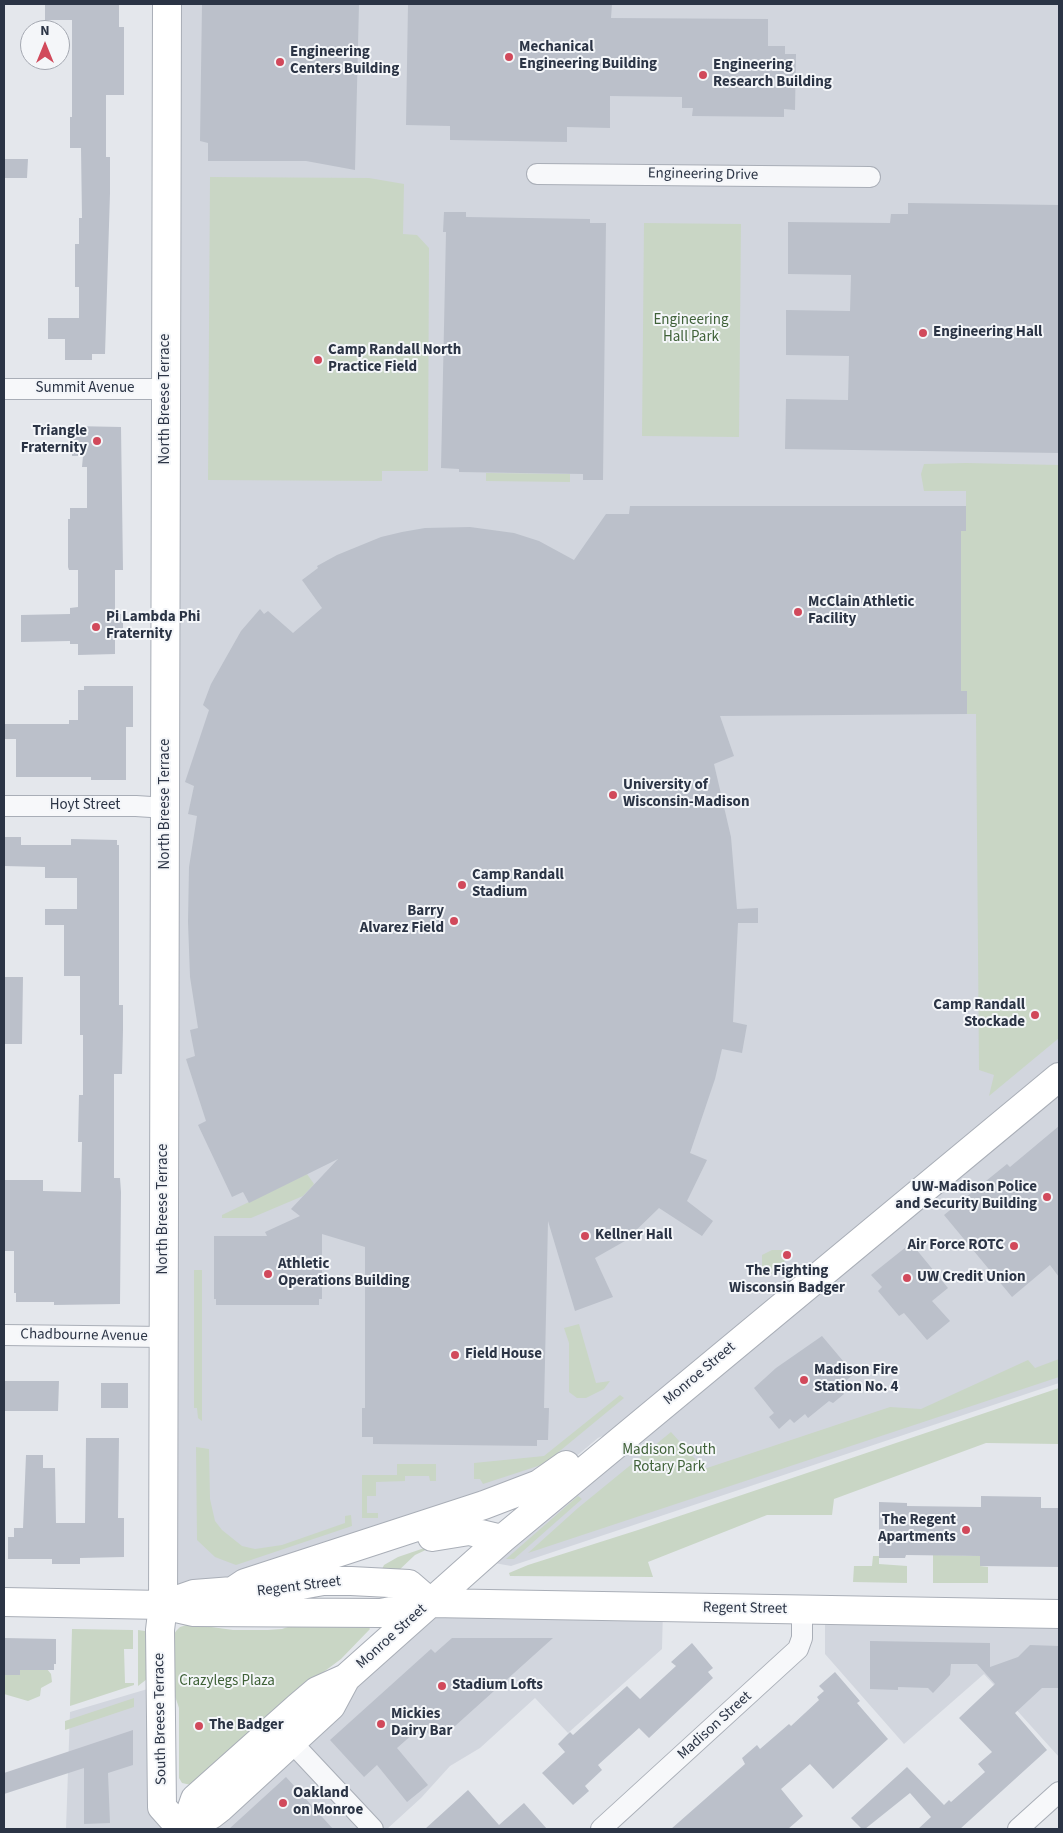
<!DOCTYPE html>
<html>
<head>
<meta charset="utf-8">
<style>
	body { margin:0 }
	#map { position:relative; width:1063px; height:1833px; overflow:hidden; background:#e4e7ec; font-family:"Source Sans 3",sans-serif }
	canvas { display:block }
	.frame { position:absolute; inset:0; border:5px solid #2b3445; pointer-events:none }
	.north { position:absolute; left:20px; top:20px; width:50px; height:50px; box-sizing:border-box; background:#f4f6f9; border:1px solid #a4a8b1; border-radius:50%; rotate:0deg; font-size:14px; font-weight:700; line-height:20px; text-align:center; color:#2b3445 }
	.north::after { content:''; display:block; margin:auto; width:18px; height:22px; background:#d1495b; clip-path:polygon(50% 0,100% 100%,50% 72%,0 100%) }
</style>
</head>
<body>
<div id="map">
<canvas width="1063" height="1833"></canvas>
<div class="frame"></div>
<div class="north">N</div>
</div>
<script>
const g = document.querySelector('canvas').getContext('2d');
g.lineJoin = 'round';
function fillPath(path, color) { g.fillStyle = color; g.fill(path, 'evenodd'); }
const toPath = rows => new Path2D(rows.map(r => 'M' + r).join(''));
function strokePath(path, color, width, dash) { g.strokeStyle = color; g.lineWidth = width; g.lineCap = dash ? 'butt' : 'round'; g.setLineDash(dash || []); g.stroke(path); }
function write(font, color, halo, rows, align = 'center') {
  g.font = font + ' "Source Sans 3",sans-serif'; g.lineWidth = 4; g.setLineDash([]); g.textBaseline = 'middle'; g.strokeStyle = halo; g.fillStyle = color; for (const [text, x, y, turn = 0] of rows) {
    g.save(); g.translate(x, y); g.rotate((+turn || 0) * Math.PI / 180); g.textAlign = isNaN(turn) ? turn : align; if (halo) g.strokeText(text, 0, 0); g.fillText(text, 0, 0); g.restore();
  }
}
fillPath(toPath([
	[167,4,1059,4,1059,1383,511,1566,478,1560,648,1416,598,1438,555,1474,163,1605],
	[431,1603,663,1608,662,1649,568,1733,535,1698,480,1748,450,1766,421,1798,387,1829,66,1829,70,1712,161,1685,160,1713,179,1826],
	[825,1610,1059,1614,1059,1757,984,1674,904,1744,825,1654]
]), '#d2d6de');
fillPath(toPath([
	[210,177,369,178,404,184,403,234,417,235,429,248,428,471,382,471,382,481,208,480],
	[644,223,741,224,739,437,642,436],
	[966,463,1059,465,1059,1038,989,1096,994,1075,979,1070,976,714,967,714,967,691,961,691,961,531,966,531,966,491,924,491,921,474,924,464],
	[486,473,570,474,570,482,486,481],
	[307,1174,314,1184,303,1196,251,1218,222,1218,222,1215],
	[772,1250,784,1250,783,1256,785,1261,768,1277,762,1277,762,1255],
	[194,1270,202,1270,202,1421,198,1418,197,1408,194,1408],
	[579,1324,596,1383,610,1381,604,1389,586,1398,577,1398,569,1392,569,1343,564,1328],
	[1059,1359,1059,1377,528,1553,578,1508,671,1432,704,1469,890,1407,921,1409,1028,1360,1035,1368],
	[1059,1388,1059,1444,986,1443,834,1499,832,1515,767,1515,648,1562,653,1577,510,1576,509,1573,528,1565,638,1530],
	[620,1395,624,1398,544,1464,483,1484,480,1479,474,1479,474,1463,544,1456],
	[196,1447,209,1449,210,1499,215,1521,222,1530,242,1546,255,1549,282,1545,345,1523,345,1516,351,1515,352,1526,236,1565,215,1557,197,1540],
	[397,1464,436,1464,436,1481,430,1481,429,1476,405,1476,405,1481,376,1482,376,1496,367,1496,367,1513,378,1513,378,1518,362,1518,362,1475,397,1475],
	[578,1496,582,1499,514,1559,506,1559],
	[445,1541,415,1555,397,1572,382,1569,384,1565,398,1557],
	[933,1555,980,1556,980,1566,988,1567,988,1583,933,1583],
	[873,1556,879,1556,879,1564,907,1566,907,1583,853,1582,854,1566,872,1566],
	[299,1623,367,1625,370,1629,341,1659,282,1703,196,1782,191,1785,182,1783,179,1778,179,1708,174,1693,173,1636,176,1631,180,1627,190,1624,233,1630,268,1630,282,1629],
	[72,1629,133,1630,133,1649,124,1649,125,1683,134,1683,134,1685,70,1706],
	[138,1630,145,1631,146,1635,147,1679,138,1686],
	[7,1665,47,1669,51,1674,52,1682,41,1688,40,1696,28,1701,4,1694,4,1667],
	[134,1698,134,1707,65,1730,65,1721]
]), '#c9d6c5');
fillPath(toPath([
	[45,4,119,4,119,27,124,27,124,95,106,95,106,157,110,157,110,193,105,354,92,354,92,360,65,360,65,339,48,339,48,318,79,318,79,287,75,287,75,244,79,244,79,218,82,218,81,148,70,148,70,117,72,117,72,20,45,20],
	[202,4,359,4,355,170,306,161,208,161,208,143,200,141],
	[408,4,612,4,611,18,768,19,768,46,785,46,785,54,796,54,795,110,784,109,784,117,692,116,693,108,682,108,682,97,610,96,610,128,567,127,567,142,450,140,450,126,406,125],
	[4,159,28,159,27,178,4,178],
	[908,203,1059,205,1059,453,785,449,786,399,848,400,849,356,786,355,786,310,850,311,851,275,788,274,788,222,890,223,891,214,908,214],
	[444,212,466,212,466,217,590,219,590,223,606,223,603,480,583,480,583,474,459,472,459,469,441,468,446,232,443,232],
	[73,426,121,427,123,570,115,570,115,614,123,614,123,639,115,639,115,654,78,655,78,644,70,644,70,641,21,642,21,615,70,614,70,608,78,607,78,570,69,570,68,567,68,519,70,519,70,508,87,508,87,467,82,467,83,456,72,456],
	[630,506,966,506,966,531,961,531,961,691,967,691,967,714,720,716,734,756,714,764,731,837,737,909,758,908,758,923,738,923,733,1022,747,1025,742,1053,722,1049,715,1079,690,1153,707,1160,687,1201,713,1221,702,1236,659,1208,625,1241,595,1258,613,1297,575,1311,548,1221,544,1408,549,1408,548,1440,537,1440,537,1446,373,1444,373,1437,362,1437,362,1408,365,1408,365,1247,322,1234,322,1299,319,1299,319,1305,216,1305,216,1299,214,1299,214,1236,267,1236,265,1232,300,1216,291,1209,338,1159,249,1203,243,1192,232,1197,198,1125,206,1121,186,1059,195,1056,190,1030,198,1028,190,977,188,922,189,867,197,816,188,814,194,786,185,782,209,710,203,705,211,684,241,631,260,609,264,614,268,611,293,633,322,608,302,580,318,568,317,566,337,555,381,537,402,532,425,528,470,527,514,533,539,541,574,560,606,514,629,514],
	[84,686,133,686,133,727,126,727,126,780,91,780,91,777,16,777,16,739,4,739,4,724,69,724,69,720,78,720,78,690,84,690],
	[4,837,21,837,21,845,71,845,71,839,117,840,117,845,119,845,119,1005,123,1005,123,1030,122,1074,114,1074,114,1178,120,1178,121,1192,120,1304,54,1305,54,1302,16,1302,16,1293,14,1293,14,1251,4,1251,4,1180,43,1180,43,1191,81,1192,82,1142,78,1142,79,1095,83,1095,83,1035,80,1035,80,976,64,976,64,925,45,925,45,909,77,909,77,878,45,878,45,867,4,866],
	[4,977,23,977,22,1044,4,1044],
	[1059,1126,1059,1277,1050,1265,1012,1297,944,1215,1007,1164,1010,1167],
	[911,1243,948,1288,932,1301,950,1321,927,1340,904,1313,899,1316,878,1291,882,1287,871,1275],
	[822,1336,854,1374,838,1387,844,1394,833,1403,829,1401,808,1418,805,1414,794,1423,790,1419,779,1429,769,1417,774,1413,754,1388,776,1368],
	[4,1381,59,1381,58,1411,4,1411],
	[101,1383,128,1383,128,1408,101,1408],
	[86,1438,119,1438,118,1518,124,1518,124,1557,80,1558,80,1564,52,1564,52,1559,8,1559,8,1537,14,1537,14,1528,23,1528,26,1455,43,1455,43,1468,55,1468,56,1523,85,1523],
	[981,1496,1041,1497,1041,1508,1059,1508,1059,1567,980,1566,980,1556,906,1555,905,1558,879,1558,879,1502,907,1503,907,1506,981,1507],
	[4,1638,56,1639,56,1664,54,1664,54,1670,20,1670,20,1675,4,1675],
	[452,1638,553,1638,445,1735,439,1729,431,1737,422,1726,397,1748,428,1785,407,1802,377,1765,364,1777,330,1740,431,1649,435,1653],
	[870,1641,990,1643,990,1667,1018,1657,1030,1645,1059,1646,1059,1688,1042,1688,1015,1713,1047,1750,960,1829,918,1829,931,1817,910,1793,865,1829,862,1829,851,1818,907,1767,944,1805,949,1800,951,1802,985,1772,978,1764,992,1752,959,1718,995,1684,977,1664,951,1664,950,1675,933,1693,928,1688,898,1687,898,1690,870,1689],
	[692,1643,713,1668,708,1672,713,1678,649,1738,639,1728,598,1765,602,1770,585,1786,589,1791,573,1805,542,1773,565,1752,558,1744,570,1732,573,1735,627,1686,640,1699,676,1666,671,1662],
	[835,1672,860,1701,857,1703,888,1739,833,1789,810,1764,781,1789,803,1816,788,1829,671,1829,745,1764,742,1758,757,1745,760,1749,789,1724,791,1726,819,1700,817,1697,824,1691,819,1686],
	[133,1730,133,1765,108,1773,110,1823,84,1824,84,1768,4,1794,4,1773],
	[286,1777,333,1829,229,1829],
	[468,1790,499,1825,524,1803,547,1829,425,1829]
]), '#bbc0ca');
const street = toPath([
	[537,174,870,177],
	[4,389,166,389],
	[4,806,136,806,166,808],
	[4,1335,164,1337],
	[282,1732,373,1829],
	[601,1829,798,1649,802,1638,802,1610],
	[1018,1829,1059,1792]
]);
const secondary = toPath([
	[167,4,163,1605,160,1630,162,1807,179,1826],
	[432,1537,469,1531,502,1539],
	[233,1591,245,1583,484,1505,539,1484,566,1465],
	[174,1601,194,1594,233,1591,246,1595,323,1581,351,1581,409,1584,431,1603],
	[4,1602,163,1605,194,1612,381,1613,431,1603,1059,1614],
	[188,1819,211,1815,220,1808,331,1706,346,1678],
	[177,1829,188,1819,195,1799,297,1708,317,1691,346,1678,502,1539,1059,1077]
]);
strokePath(street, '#a9aeb7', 22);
strokePath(secondary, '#a9aeb7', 30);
strokePath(street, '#f7f8fa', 20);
strokePath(secondary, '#fff', 28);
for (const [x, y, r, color] of [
	[509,57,5,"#d1495b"],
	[280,62,5,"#d1495b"],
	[703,75,5,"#d1495b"],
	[923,333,5,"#d1495b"],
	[318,360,5,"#d1495b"],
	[97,441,5,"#d1495b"],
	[798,612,5,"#d1495b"],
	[96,627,5,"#d1495b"],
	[613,795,5,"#d1495b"],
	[462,885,5,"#d1495b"],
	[454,921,5,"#d1495b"],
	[1035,1015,5,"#d1495b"],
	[1047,1197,5,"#d1495b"],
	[585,1236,5,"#d1495b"],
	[1014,1246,5,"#d1495b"],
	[787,1255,5,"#d1495b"],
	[268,1274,5,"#d1495b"],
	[907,1278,5,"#d1495b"],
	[455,1355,5,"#d1495b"],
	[804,1380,5,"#d1495b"],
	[966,1530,5,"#d1495b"],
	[442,1686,5,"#d1495b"],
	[381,1724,5,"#d1495b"],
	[199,1726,5,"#d1495b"],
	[283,1803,5,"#d1495b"]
]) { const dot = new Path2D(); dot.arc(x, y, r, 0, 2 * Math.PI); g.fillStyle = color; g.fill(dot); strokePath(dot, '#f4f6f9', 2); }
write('bold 15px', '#2b3445', '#f4f6f9', [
	["Mechanical",519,48],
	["Engineering Building",519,65],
	["Engineering",290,53],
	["Centers Building",290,70],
	["Engineering",713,66],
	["Research Building",713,83],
	["Engineering Hall",933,333],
	["Camp Randall North",328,351],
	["Practice Field",328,368],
	["Triangle",87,432,"right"],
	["Fraternity",87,449,"right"],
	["McClain Athletic",808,603],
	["Facility",808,620],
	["Pi Lambda Phi",106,618],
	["Fraternity",106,635],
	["University of",623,786],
	["Wisconsin-Madison",623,803],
	["Camp Randall",472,876],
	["Stadium",472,893],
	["Barry",444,912,"right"],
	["Alvarez Field",444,929,"right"],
	["Camp Randall",1025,1006,"right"],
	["Stockade",1025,1023,"right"],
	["UW-Madison Police",1037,1188,"right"],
	["and Security Building",1037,1205,"right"],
	["Kellner Hall",595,1236],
	["Air Force ROTC",1004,1246,"right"],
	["Athletic",278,1265],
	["Operations Building",278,1282],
	["The Fighting",787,1272,"center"],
	["Wisconsin Badger",787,1289,"center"],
	["UW Credit Union",917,1278],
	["Field House",465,1355],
	["Madison Fire",814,1371],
	["Station No. 4",814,1388],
	["The Regent",956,1521,"right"],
	["Apartments",956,1538,"right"],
	["Stadium Lofts",452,1686],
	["Mickies",391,1715],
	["Dairy Bar",391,1732],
	["The Badger",209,1726],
	["Oakland",293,1794],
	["on Monroe",293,1811]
], 'left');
write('15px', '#2b3445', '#f4f6f9', [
	["Engineering Drive",703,175,1],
	["Summit Avenue",85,389],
	["North Breese Terrace",166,399,-90],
	["North Breese Terrace",166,804,-90],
	["Hoyt Street",85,806],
	["North Breese Terrace",164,1209,-90],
	["Chadbourne Avenue",84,1336,1],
	["Monroe Street",700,1374,-40],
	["Regent Street",299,1587,-7],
	["Regent Street",745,1609,1],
	["Monroe Street",392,1637,-42],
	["South Breese Terrace",161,1719,-91],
	["Madison Street",715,1726,-42]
]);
write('15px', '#3f6138', '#f4f6f9', [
	["Engineering",691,321],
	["Hall Park",691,338],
	["Madison South",669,1451],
	["Rotary Park",669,1468],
	["Crazylegs Plaza",227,1682]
]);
</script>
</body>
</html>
